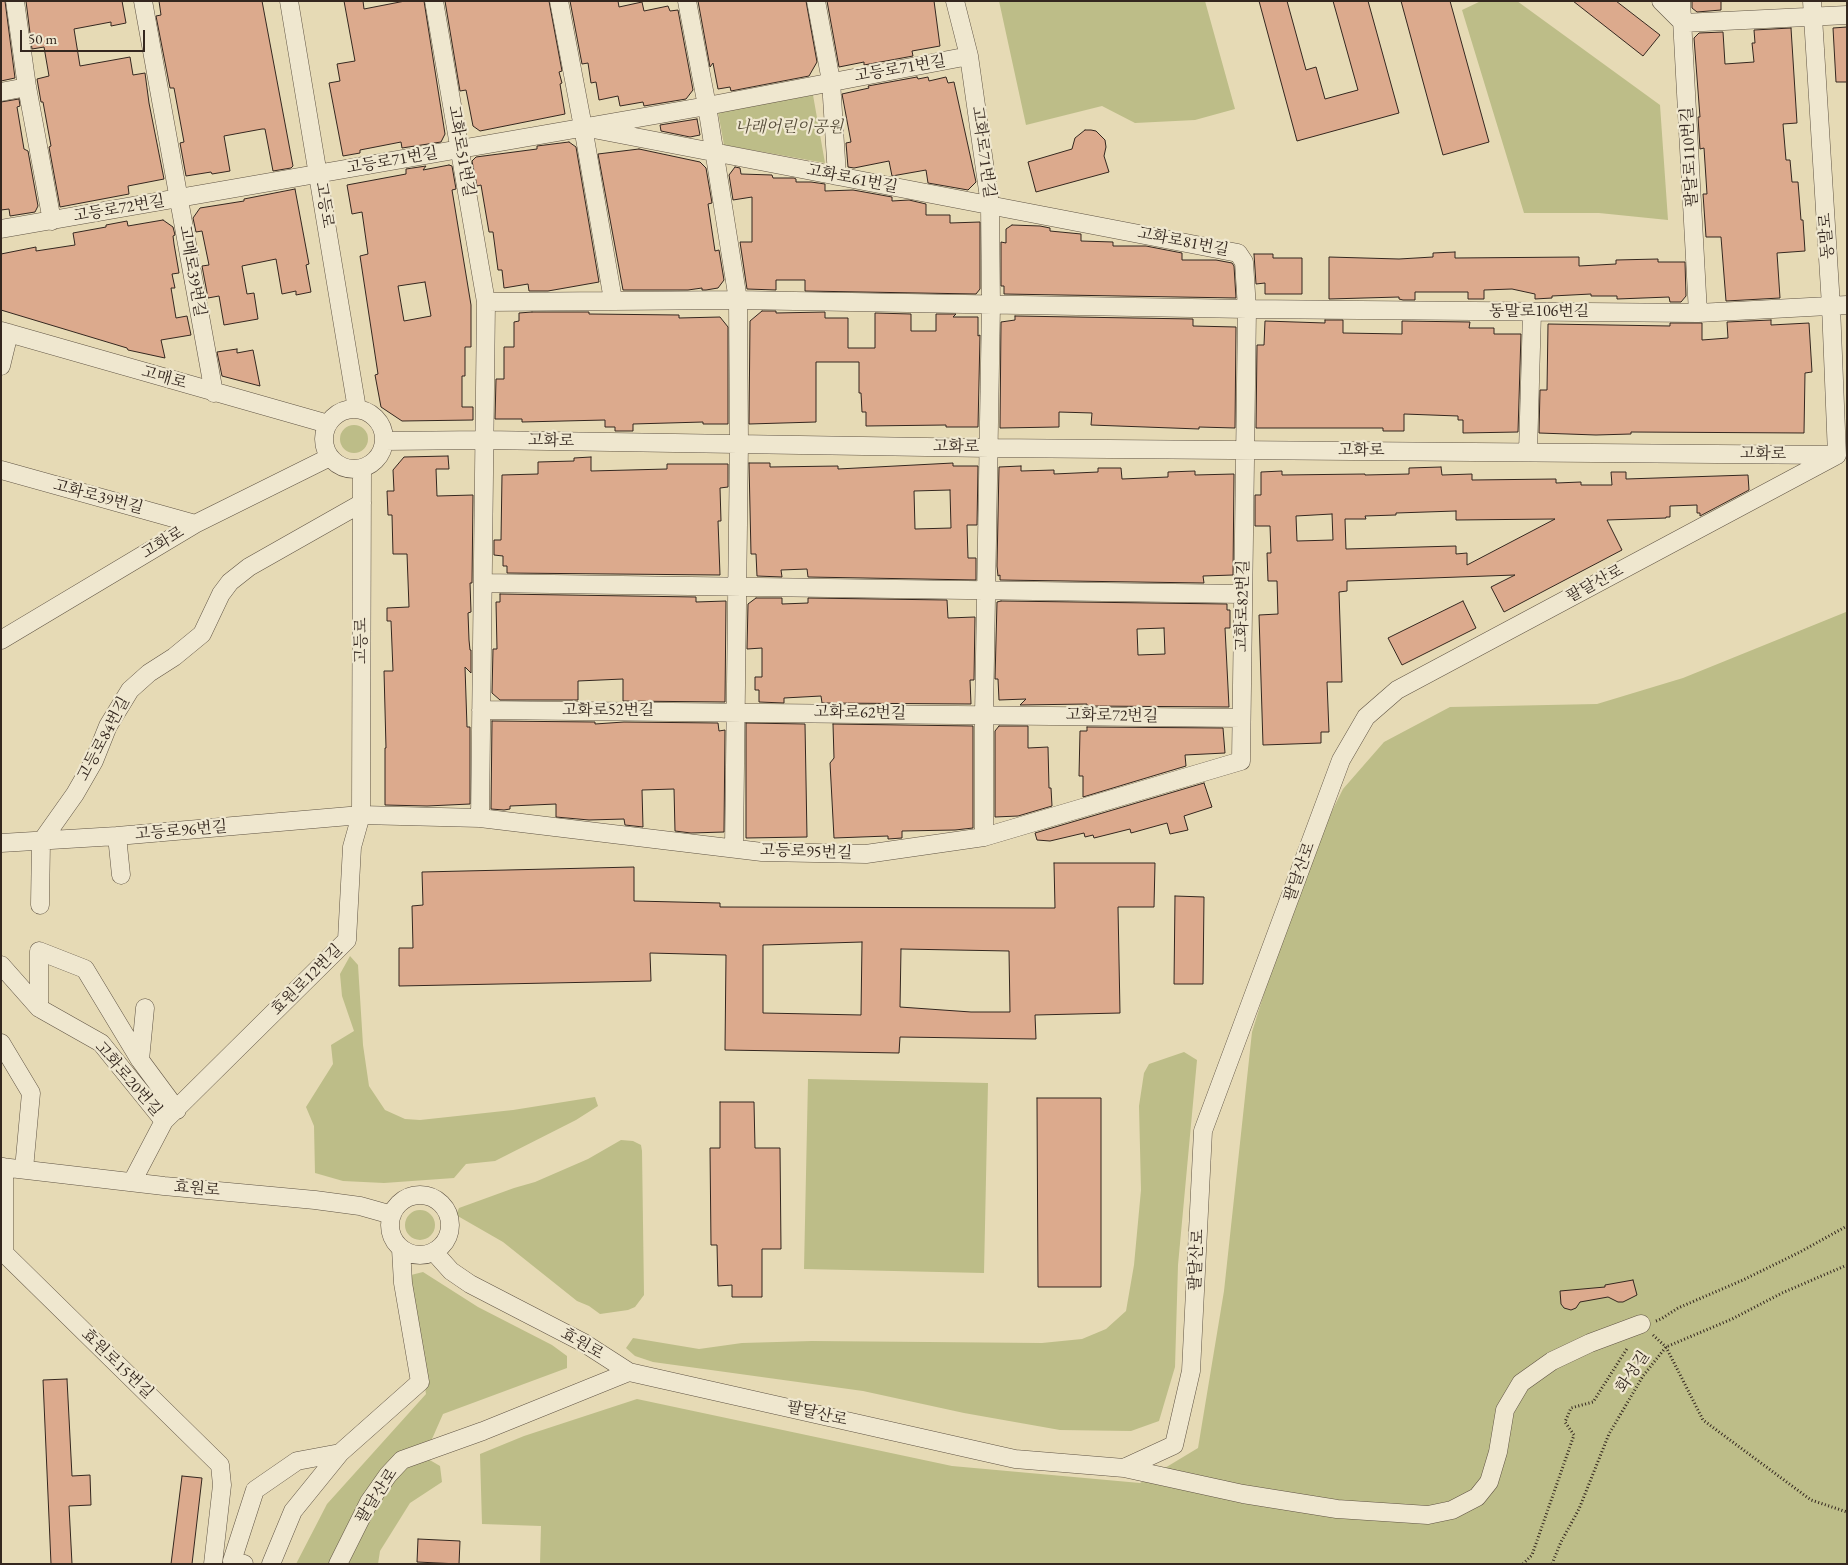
<!DOCTYPE html>
<html>
<head>
<meta charset="utf-8">
<style>
	body { margin:0 }
	#map { position:relative; width:1848px; height:1565px; overflow:hidden; background:#e6dab5; font-family:"EB Garamond",serif }
	canvas { display:block }
	.frame { position:absolute; inset:0; border:2px solid #34271f; pointer-events:none }
	.scale { position:absolute; left:20px; top:30px; width:125px; height:22px; box-sizing:border-box; border:2px solid #34271f; border-top:0; padding-left:6px; font-size:15px; line-height:18px; white-space:nowrap; color:#34271f; -webkit-text-stroke:4px #efe7cf; paint-order:stroke }
</style>
</head>
<body>
<div id="map">
<canvas width="1848" height="1565"></canvas>
<div class="frame"></div>
<div class="scale">50 m</div>
</div>
<script>
const g = document.querySelector('canvas').getContext('2d');
g.lineJoin = 'round';
function fillPath(path, color) { g.fillStyle = color; g.fill(path, 'evenodd'); }
const toPath = rows => new Path2D(rows.map(r => 'M' + r).join(''));
function strokePath(path, color, width, dash) { g.strokeStyle = color; g.lineWidth = width; g.lineCap = dash ? 'butt' : 'round'; g.setLineDash(dash || []); g.stroke(path); }
function write(font, color, halo, rows, align = 'center') {
  g.font = font + ' "EB Garamond","Noto Serif KR",serif'; g.lineWidth = 4.5; g.setLineDash([]); g.textBaseline = 'middle'; g.strokeStyle = halo; g.fillStyle = color; for (const [text, x, y, turn = 0] of rows) {
    g.save(); g.translate(x, y); g.rotate((+turn || 0) * Math.PI / 180); g.textAlign = isNaN(turn) ? turn : align; if (halo) g.strokeText(text, 0, 0); g.fillText(text, 0, 0); g.restore();
  }
}
fillPath(toPath([
	[999,1,1205,1,1235,109,1195,120,1135,123,1102,106,1026,125],
	[1481,1,1517,1,1660,105,1668,220,1599,213,1524,213,1462,10],
	[813,95,825,163,724,145,718,112],
	'340 439a14 14 0 1 1 28 0a14 14 0 1 1-28 0Z',
	[1846,612,1847,1564,540,1564,541,1526,482,1524,480,1454,524,1436,637,1399,952,1466,1140,1483,1198,1448,1224,1291,1252,1032,1303,869,1343,789,1384,742,1450,707,1597,704,1683,678],
	[350,956,358,965,363,1045,369,1086,385,1110,405,1119,420,1120,513,1110,595,1097,598,1106,576,1120,495,1161,466,1164,454,1178,384,1183,343,1181,315,1173,314,1126,306,1107,333,1064,331,1045,354,1031,342,996,340,974],
	[1184,1052,1197,1060,1178,1265,1175,1367,1159,1421,1131,1431,1060,1430,964,1413,863,1391,653,1362,635,1356,626,1348,633,1338,699,1349,742,1343,812,1341,1042,1343,1082,1339,1106,1329,1126,1311,1134,1265,1141,1190,1139,1106,1144,1073,1149,1064],
	[808,1079,988,1083,984,1273,804,1269],
	[621,1140,633,1141,641,1145,642,1151,644,1295,635,1307,628,1310,600,1314,589,1306,577,1301,503,1242,456,1215,459,1208,514,1188,535,1182,588,1159],
	'405 1225a15 15 0 1 1 30 0a15 15 0 1 1-30 0Z',
	[423,1272,478,1307,552,1345,567,1356,567,1368,443,1414,432,1439,388,1464,345,1530,329,1564,296,1564,327,1504,426,1394,407,1276],
	[423,1456,440,1466,442,1482,410,1503,380,1551,378,1564,344,1564,365,1523,404,1462]
]), '#bdbd88');
const building = toPath([
	[1,1,5,1,15,78,1,81,1,1],
	[26,1,122,1,126,23,111,26,111,22,74,29,80,66,130,57,133,75,145,73,149,103,164,179,128,186,129,194,60,207,49,147,51,146,43,102,41,102,37,79,49,76,44,47,32,49,26,1],
	[159,1,262,1,293,166,291,168,273,171,265,129,262,129,224,136,230,171,212,174,211,172,186,176,180,143,184,142,174,88,170,88,156,16,161,15,159,1],
	[344,1,363,1,364,9,405,1,424,1,445,134,441,142,402,148,401,142,360,150,360,153,343,156,329,83,340,81,337,64,355,61,344,1],
	[445,1,549,1,562,71,559,72,562,83,560,84,565,114,480,131,473,126,466,90,460,91,445,1],
	[570,1,618,1,619,7,642,2,644,11,668,6,670,11,678,10,693,90,686,99,644,106,643,102,620,106,618,96,599,100,596,82,591,83,588,63,582,64,570,1],
	[698,1,806,1,817,62,809,76,731,91,730,87,718,89,713,63,710,67,698,1],
	[827,1,934,1,940,46,912,51,913,56,864,65,864,62,839,67,827,1],
	[1259,1,1287,1,1306,70,1316,67,1325,99,1358,90,1333,1,1368,1,1399,113,1297,141,1259,1],
	[1401,1,1450,1,1489,142,1443,155,1401,1],
	[1573,1,1616,1,1660,35,1643,56,1573,1],
	[1692,1,1721,1,1721,10,1697,12,1692,8,1692,1],
	[1847,27,1847,82,1836,82,1833,28,1847,27],
	[1791,28,1797,123,1783,124,1786,160,1790,160,1792,182,1798,182,1801,220,1803,220,1805,251,1777,253,1780,298,1726,301,1721,237,1706,237,1703,194,1707,194,1704,148,1700,149,1698,117,1700,117,1694,38,1699,33,1723,32,1725,64,1754,62,1752,43,1755,43,1754,30,1791,28],
	[917,77,918,79,928,77,929,81,946,77,948,83,954,82,976,182,968,190,928,183,926,170,892,176,889,161,854,168,848,167,846,143,851,142,842,94,869,88,868,86,917,77],
	[19,99,20,106,17,107,24,149,28,151,38,206,35,212,10,216,9,209,1,210,1,102,19,99],
	[697,119,700,135,690,137,661,131,660,125,697,119],
	[1085,130,1091,130,1096,131,1105,140,1106,147,1104,156,1109,172,1036,192,1028,162,1072,149,1075,138,1085,130],
	[569,142,576,147,599,282,548,291,529,291,528,284,504,288,502,270,498,270,493,232,489,232,481,185,477,186,472,161,476,157,537,149,537,146,569,142],
	[639,149,700,162,706,168,712,203,708,204,715,251,719,250,724,280,718,288,706,290,702,290,702,288,688,290,623,290,598,154,639,149],
	[449,165,452,166,456,189,452,190,471,305,471,347,465,347,465,376,462,376,462,407,473,407,473,420,402,421,381,407,375,375,378,374,360,256,368,254,362,212,352,214,347,185,406,174,406,169,426,166,423,170,449,165],
	[425,282,431,316,404,321,398,286,425,282],
	[735,167,740,168,741,174,772,175,773,178,794,178,796,179,796,182,811,182,825,184,825,191,853,190,892,197,892,201,909,200,926,204,926,215,950,215,950,223,980,222,980,289,976,294,805,291,805,280,776,280,776,290,747,289,740,242,752,242,752,197,733,200,729,175,735,167],
	[295,189,309,264,306,265,311,292,296,295,296,291,282,294,276,259,242,266,247,294,254,293,258,319,224,325,219,296,208,298,202,266,209,265,202,231,196,232,193,218,200,208,244,201,244,199,295,189],
	[163,220,173,227,175,235,173,236,174,244,179,273,172,274,175,288,171,288,176,318,187,316,191,335,161,340,165,358,128,350,127,348,1,310,1,254,36,247,36,251,75,245,73,233,106,227,106,225,127,221,128,226,163,220],
	[1012,225,1040,226,1050,228,1050,231,1081,234,1081,241,1113,242,1113,246,1146,246,1182,253,1182,260,1216,260,1232,263,1234,266,1236,298,1004,294,1004,286,1001,286,1001,242,1006,243,1006,229,1012,225],
	[1455,252,1455,258,1579,257,1579,266,1616,264,1616,260,1658,259,1658,262,1685,262,1686,296,1681,302,1670,302,1669,297,1617,299,1617,296,1591,296,1591,294,1552,296,1552,298,1535,299,1535,294,1512,289,1484,290,1484,299,1468,299,1468,292,1415,292,1415,300,1403,300,1399,299,1399,297,1329,299,1329,257,1399,259,1433,257,1433,253,1455,252],
	[1254,254,1273,254,1273,258,1302,258,1302,294,1265,294,1265,283,1256,284,1254,254],
	[762,311,776,311,776,313,825,312,825,318,848,318,848,348,875,348,875,313,911,314,911,331,936,331,936,314,956,314,953,317,978,317,978,336,980,335,978,427,946,427,946,425,866,426,866,412,862,412,861,393,859,393,859,362,816,362,816,422,749,424,750,321,762,311],
	[532,312,589,312,589,314,679,315,679,318,720,317,728,327,728,424,703,424,703,422,633,424,633,431,615,431,615,427,605,427,605,420,522,422,522,419,495,419,496,379,504,379,504,347,514,347,514,322,519,321,519,313,532,312],
	[1015,316,1193,319,1193,326,1236,327,1235,428,1199,427,1199,429,1091,425,1092,413,1059,412,1059,427,1000,428,1001,322,1015,320,1015,316],
	[1325,320,1343,320,1343,333,1402,334,1402,321,1470,322,1469,328,1494,328,1494,334,1521,334,1518,432,1463,433,1463,420,1458,420,1458,416,1404,414,1404,431,1383,431,1383,428,1256,428,1257,345,1264,345,1265,321,1325,323,1325,320],
	[1771,320,1771,325,1809,323,1812,372,1805,373,1804,433,1631,432,1631,434,1596,435,1539,433,1540,390,1547,390,1548,324,1670,326,1670,323,1702,323,1702,340,1728,338,1727,322,1771,320],
	[237,349,237,353,253,350,260,386,222,376,217,352,237,349],
	[448,456,449,469,436,469,437,496,473,495,472,583,470,583,471,612,468,613,469,640,470,650,471,650,471,673,465,667,467,727,470,727,470,804,427,806,385,805,385,748,386,748,384,671,393,671,391,621,387,621,387,608,409,607,407,554,393,554,392,515,388,515,387,491,394,491,393,470,404,457,448,456],
	[591,457,591,471,667,469,667,464,728,464,728,487,720,488,721,521,718,521,720,575,507,573,507,566,503,566,503,556,494,555,494,540,501,540,502,475,538,474,538,462,574,461,574,458,591,457],
	[749,463,770,463,770,467,838,466,838,469,953,463,953,466,978,466,977,525,967,525,968,558,976,558,976,580,808,577,807,569,781,570,782,577,757,576,756,554,751,554,749,463],
	[950,490,951,528,915,529,914,491,950,490],
	[1021,466,1021,471,1054,470,1054,474,1098,472,1098,468,1121,468,1122,479,1168,477,1168,472,1195,471,1195,475,1234,474,1233,575,1203,576,1204,583,1000,580,1000,575,998,576,997,566,999,467,1021,466],
	[1441,467,1442,475,1472,474,1472,480,1556,479,1556,483,1581,482,1581,485,1612,485,1611,472,1626,472,1626,479,1748,475,1749,490,1700,516,1700,513,1697,513,1697,505,1670,506,1670,517,1666,517,1666,518,1607,520,1622,550,1504,612,1491,587,1515,575,1347,581,1347,591,1339,592,1342,682,1327,682,1329,732,1321,732,1321,743,1263,745,1259,615,1278,614,1277,581,1268,581,1267,553,1271,553,1270,526,1255,526,1255,495,1261,495,1261,472,1282,471,1282,475,1365,474,1365,475,1409,474,1409,468,1441,467],
	[1456,511,1456,520,1555,519,1467,565,1467,553,1456,554,1456,546,1346,549,1345,519,1366,519,1365,516,1396,515,1396,513,1456,511],
	[1332,514,1333,540,1297,541,1296,516,1332,514],
	[500,594,696,597,696,602,726,601,725,702,623,701,623,679,578,681,578,700,500,700,492,693,493,649,497,649,496,602,500,602,500,594],
	[756,598,782,598,782,604,808,603,808,598,947,600,948,618,975,617,974,680,970,680,971,704,822,703,821,696,784,698,784,703,759,702,759,690,755,690,755,677,762,677,762,648,747,649,748,604,756,598],
	[1001,601,1227,604,1227,610,1230,610,1230,628,1225,628,1229,707,1087,706,1087,704,1020,705,1026,699,999,700,998,679,995,679,997,602,1001,601],
	[1164,628,1165,654,1138,655,1137,629,1164,628],
	[1463,601,1476,628,1402,665,1388,638,1463,601],
	[492,721,595,722,595,724,624,722,718,723,719,731,725,730,724,832,691,833,675,831,674,789,642,790,643,827,625,825,624,819,589,820,556,817,556,804,510,806,510,809,504,810,491,809,492,721],
	[746,723,805,724,807,837,746,838,746,723],
	[833,724,973,726,973,828,955,830,902,831,902,838,888,839,888,836,834,838,830,763,834,758,833,724],
	[999,726,1028,726,1028,748,1048,747,1049,788,1051,788,1052,806,1018,816,995,817,995,731,999,726],
	[1087,727,1223,728,1225,753,1185,755,1186,766,1083,797,1083,776,1079,776,1080,731,1087,731,1087,727],
	[1204,783,1212,807,1184,816,1188,830,1170,834,1167,823,1131,833,1130,829,1094,838,1093,835,1085,837,1084,833,1050,841,1037,840,1035,833,1204,783],
	[1054,863,1155,863,1154,907,1118,907,1120,1013,1035,1015,1036,1039,900,1037,899,1053,725,1050,726,955,650,953,651,981,399,986,399,948,413,948,412,906,423,905,422,872,634,867,634,901,720,903,720,907,1055,908,1054,863],
	[862,942,861,1015,763,1013,763,945,862,942],
	[901,949,1009,951,1010,1012,971,1012,900,1007,901,949],
	[1175,896,1204,897,1203,984,1174,984,1175,896],
	[1037,1098,1101,1098,1101,1287,1038,1287,1037,1098],
	[720,1102,754,1102,755,1148,780,1148,781,1249,762,1249,762,1297,732,1297,732,1285,718,1286,717,1245,711,1245,710,1148,720,1148,720,1102],
	[1633,1280,1637,1295,1623,1302,1618,1302,1608,1297,1580,1302,1576,1308,1571,1310,1564,1308,1561,1304,1560,1291,1605,1287,1605,1285,1633,1280],
	[67,1379,72,1476,90,1475,91,1505,69,1506,72,1564,51,1564,43,1380,67,1379],
	[182,1476,202,1478,192,1564,171,1564,182,1476],
	[418,1539,460,1541,459,1564,417,1562,418,1539]
]);
fillPath(building, '#dcaa8d');
strokePath(building, '#34271f', 1);
const minor = toPath([
	[15,1,27,87,52,221],
	[143,1,214,393],
	[289,1,357,409],
	[434,1,486,302,480,818],
	[559,1,583,127,613,300],
	[687,1,707,106,738,300,739,443,734,847],
	[816,1,831,81,837,176],
	[955,1,969,56,990,205,991,305,984,715,984,837],
	[1661,1,1683,23],
	[1681,1,1698,313],
	[1812,1,1831,306,1837,455],
	[1683,23,1847,15],
	[1,92,27,87],
	[1,229,707,106,969,56],
	[486,302,738,300,1247,309,1698,313,1847,305],
	[1,331,328,424],
	[1,366,9,333],
	'324 439a30 30 0 1 1 60 0a30 30 0 1 1-60 0Z',
	[384,441,485,440,989,448,1836,455],
	[1528,452,1532,312],
	[1,470,195,524],
	[483,583,1242,594],
	[1,640,195,524,330,457],
	[481,710,1241,718],
	[117,836,121,875],
	[1,843,117,836,361,815,480,818,762,852,866,854,984,837,1241,761,1247,309,1244,262,1238,253,583,127],
	[40,905,41,842,75,794,94,761,108,726,130,690,149,673,174,657,202,634,221,594,230,582,249,567,362,503],
	[1,965,39,1008,101,1043,164,1121],
	[39,1008,39,951,85,969,140,1060],
	[145,1008,140,1060,177,1110],
	[1,1043,31,1093,24,1169],
	[1,1167,164,1186,315,1200,360,1206,392,1215],
	[4,1167,4,1253,220,1465,222,1485,213,1564],
	[132,1182,164,1121,347,940,352,847,361,815,362,468],
	'390 1225a30 30 0 1 1 60 0a30 30 0 1 1-60 0Z',
	[434,1252,451,1271,470,1284,584,1343,629,1372],
	[1124,1468,1243,1494,1337,1509,1428,1515,1452,1510,1477,1497,1489,1482,1498,1452,1505,1410,1521,1383,1552,1361,1590,1343,1641,1324],
	[244,1564,232,1561,255,1490,297,1461,340,1453],
	[271,1564,293,1511,340,1453,420,1382,403,1283,401,1249],
	[338,1564,369,1502,388,1475,402,1460,483,1431,629,1372,1015,1459,1124,1468,1174,1445,1191,1371,1203,1131,1341,760,1366,717,1397,690,1837,455]
]);
strokePath(minor, '#605444', 19);
strokePath(toPath([
	[1656,1321,1661,1319,1678,1308,1743,1280,1800,1252,1847,1226],
	[1653,1335,1666,1347,1703,1420,1811,1500,1847,1512],
	[1523,1564,1532,1555,1574,1435,1565,1422,1571,1408,1593,1402,1628,1347],
	[1552,1564,1561,1542,1579,1509,1609,1434,1643,1376,1666,1347,1732,1319,1782,1293,1847,1265]
]), '#34271f', 3, [1, 2.5]);
strokePath(minor, '#efe7cf', 18);
write('16px', '#34271f', '#efe7cf', [
	["고등로71번길",900,69,-10],
	["고화로51번길",461,151,80],
	["고화로71번길",983,152,82],
	["팔달로110번길",1690,157,-93],
	["고등로71번길",392,161,-10],
	["고화로61번길",852,179,11],
	["고등로",324,205,81],
	["고등로72번길",119,209,-10],
	["동말로",1827,236,-94],
	["고화로81번길",1183,242,11],
	["고매로39번길",192,271,80],
	["동말로106번길",1539,312],
	["고매로",164,378,16],
	["고화로",551,441,1],
	["고화로",956,447,1],
	["고화로",1361,451],
	["고화로",1763,454,1],
	["고화로39번길",98,497,15],
	["고화로",163,543,-31],
	["팔달산로",1595,584,-28],
	["고화로82번길",1243,606,-89],
	["고등로",362,641,-90],
	["고화로52번길",608,711],
	["고화로62번길",860,713,1],
	["고화로72번길",1112,716,1],
	["고등로84번길",104,739,-62],
	["고등로96번길",181,831,-5],
	["고등로95번길",806,852,2],
	["팔달산로",1300,872,-70],
	["효원로12번길",307,980,-45],
	["고화로20번길",128,1079,49],
	["효원로",197,1189,5],
	["팔달산로",1197,1260,-87],
	["효원로",582,1344,30],
	["효원로15번길",117,1364,44],
	["화성길",1633,1372,-56],
	["팔달산로",817,1414,13],
	["팔달산로",377,1496,-57]
]);
write('italic 16px', '#564c39', '#efe7cf', [
	["나래어린이공원",789,128]
]);
</script>
</body>
</html>
